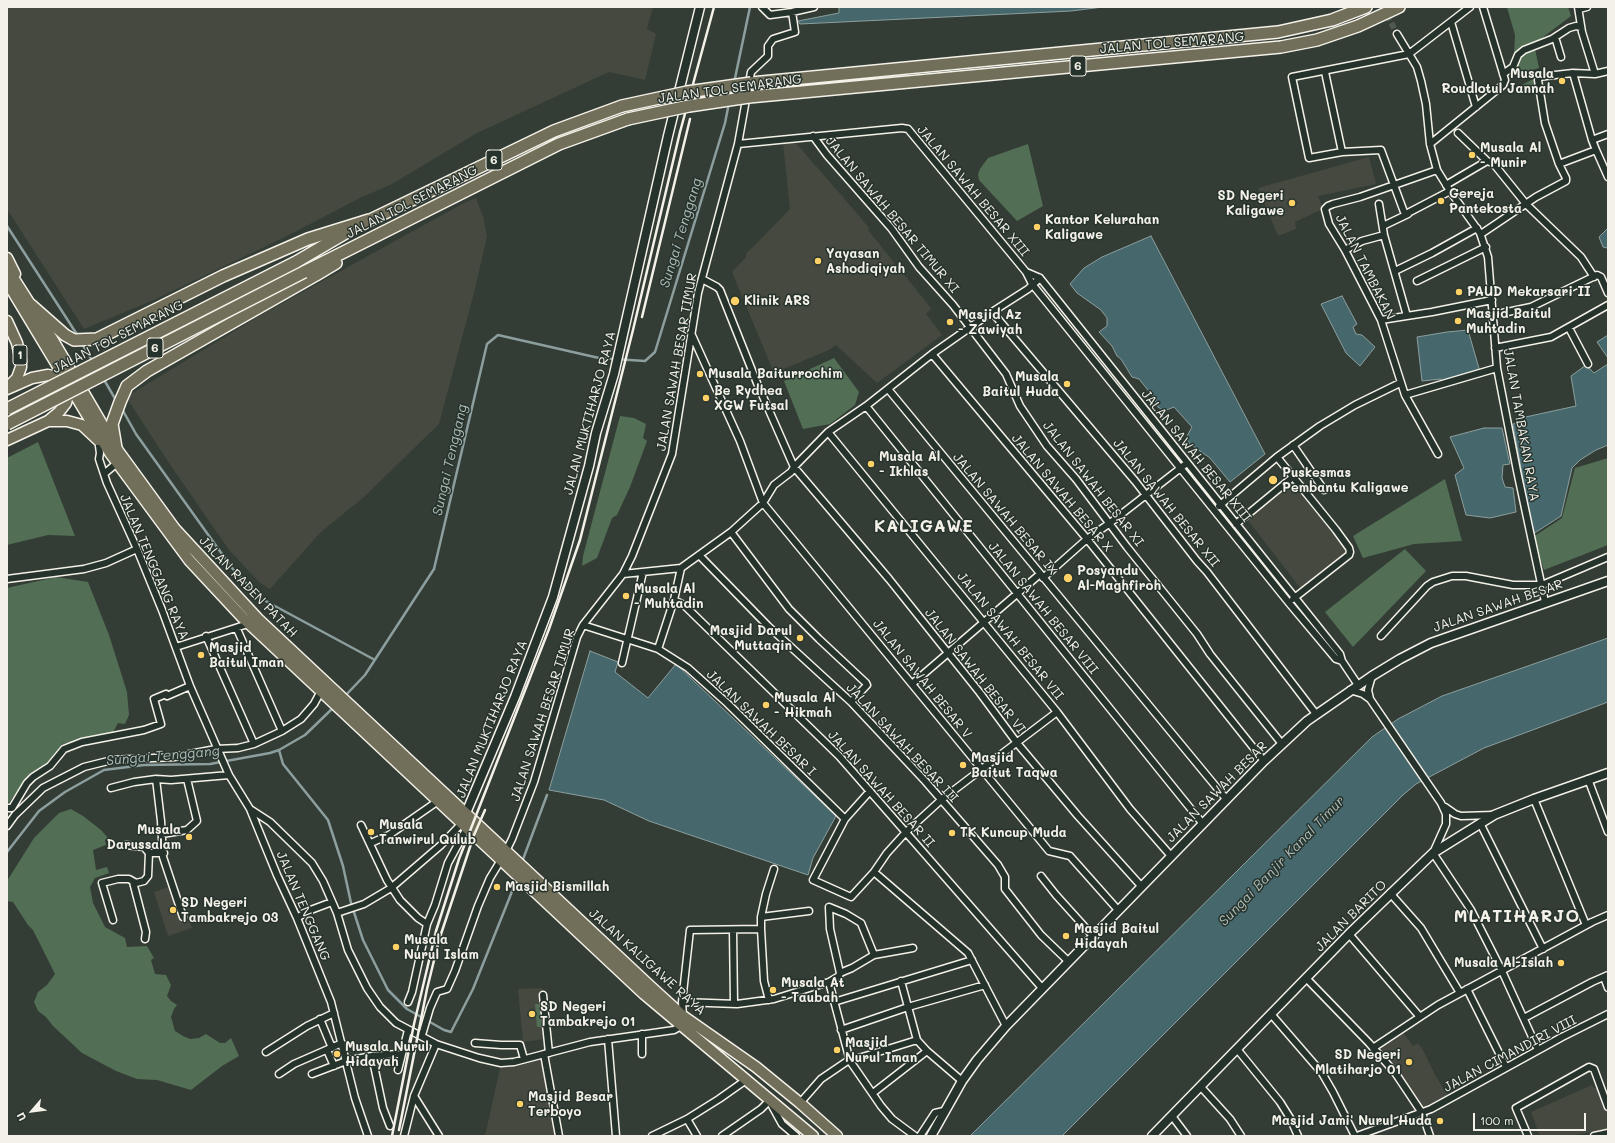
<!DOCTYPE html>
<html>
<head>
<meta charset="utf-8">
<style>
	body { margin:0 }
	#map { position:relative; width:1615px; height:1143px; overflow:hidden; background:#343d35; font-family:Mali,sans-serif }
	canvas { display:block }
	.frame { position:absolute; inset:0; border:8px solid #f4f1e8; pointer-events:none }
	.north { position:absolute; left:12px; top:1091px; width:40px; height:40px; -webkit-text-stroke:3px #26332d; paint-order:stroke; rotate:242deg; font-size:11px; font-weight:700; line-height:16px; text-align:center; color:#f4f1e8 }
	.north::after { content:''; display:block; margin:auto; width:14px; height:18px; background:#f4f1e8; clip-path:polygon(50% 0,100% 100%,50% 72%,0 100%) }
	.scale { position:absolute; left:1473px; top:1113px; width:113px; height:18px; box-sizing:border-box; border:2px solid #f4f1e8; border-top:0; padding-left:5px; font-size:12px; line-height:14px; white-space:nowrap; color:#f4f1e8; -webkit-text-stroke:3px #26332d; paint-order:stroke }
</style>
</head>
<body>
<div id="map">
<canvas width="1615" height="1143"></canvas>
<div class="frame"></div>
<div class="north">U</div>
<div class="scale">100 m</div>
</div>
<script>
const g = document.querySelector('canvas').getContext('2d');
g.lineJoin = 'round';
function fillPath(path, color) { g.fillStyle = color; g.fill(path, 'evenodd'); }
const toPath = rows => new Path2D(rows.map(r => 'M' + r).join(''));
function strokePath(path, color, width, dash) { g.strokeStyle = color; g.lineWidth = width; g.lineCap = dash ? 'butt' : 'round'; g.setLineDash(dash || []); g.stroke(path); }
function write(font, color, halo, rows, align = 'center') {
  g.font = font + ' Mali,sans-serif'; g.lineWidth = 3; g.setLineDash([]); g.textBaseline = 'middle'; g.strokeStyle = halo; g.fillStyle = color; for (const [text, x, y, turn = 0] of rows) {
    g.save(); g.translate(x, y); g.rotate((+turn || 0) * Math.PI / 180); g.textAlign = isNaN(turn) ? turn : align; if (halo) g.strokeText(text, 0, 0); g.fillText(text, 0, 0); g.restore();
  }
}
fillPath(toPath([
	[7,7,653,7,647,29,656,34,645,80,609,72,477,133,392,184,360,198,285,237,156,299,84,329,7,209],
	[795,142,855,211,869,228,868,230,931,308,931,309,926,314,942,335,877,383,836,345,829,350,774,373,732,272,746,257,746,254,790,209,783,143],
	[1369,157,1376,184,1318,196,1323,209,1295,222,1296,229,1278,236,1258,188],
	[476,198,483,216,487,236,475,289,439,424,364,497,321,532,270,589,260,583,229,550,169,463,126,397,259,316,464,203],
	[1293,482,1349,550,1301,589,1247,519],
	[174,885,176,889,179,889,192,928,168,936,154,892],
	[542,988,546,1039,523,1042,518,989],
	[1402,1031,1413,1046,1418,1043,1423,1050,1435,1075,1449,1097,1424,1111,1414,1094,1378,1049],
	[543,1056,558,1136,485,1136,501,1064],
	[1592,1085,1594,1088,1599,1087,1607,1107,1608,1129,1568,1136,1540,1136,1531,1112]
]), '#45493f');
fillPath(toPath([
	[1507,7,1568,7,1571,16,1534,44,1539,68,1513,75,1515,35],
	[1533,79,1537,86,1526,93,1522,85],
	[1028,144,1043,206,1017,221,979,180,978,174,980,169,988,158],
	[834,358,859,392,855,405,830,424,803,429,784,381],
	[620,416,634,418,646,424,643,438,647,441,630,487,617,515,612,518,597,558,582,566,583,556],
	[38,442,75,536,48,535,7,545,7,458],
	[1608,458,1608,545,1544,570,1533,537,1562,518,1575,468],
	[1445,479,1462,541,1414,544,1363,558,1353,536],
	[1405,549,1426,571,1353,647,1325,612],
	[56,577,88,582,109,635,127,692,129,715,125,724,118,723,112,734,62,744,53,759,27,777,9,803,7,802,7,588],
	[71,809,83,816,101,830,108,838,105,840,106,845,93,850,96,870,107,867,109,873,95,878,90,887,93,903,105,927,125,938,127,947,147,946,154,958,151,960,155,974,166,975,171,985,167,996,171,1001,177,1005,174,1009,171,1017,175,1031,183,1036,190,1039,199,1038,206,1034,220,1043,225,1043,231,1038,239,1056,222,1066,191,1090,157,1080,137,1079,116,1071,82,1053,53,1026,46,1017,38,1011,34,1002,38,992,47,985,55,974,33,930,28,925,13,902,7,901,7,881,34,838,59,813],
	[535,1004,542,1004,543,1027,537,1027]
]), '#526e55');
const water = toPath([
	[839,7,1103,7,1071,11,800,24,798,21,839,13,839,7],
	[1608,228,1608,248,1607,248,1603,247,1599,237,1608,228],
	[1151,236,1265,454,1230,482,1210,458,1190,444,1186,438,1192,427,1174,407,1164,411,1158,407,1152,395,1139,379,1132,377,1121,359,1117,356,1112,346,1099,332,1107,326,1107,318,1101,310,1077,293,1070,284,1084,268,1102,257,1151,236],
	[1342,296,1357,324,1353,327,1356,334,1362,335,1375,347,1360,366,1346,353,1321,304,1342,296],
	[1468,330,1480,372,1442,382,1441,379,1422,381,1417,337,1447,332,1468,330],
	[1608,335,1608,358,1597,342,1608,335],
	[1608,364,1608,445,1596,450,1580,460,1572,468,1561,516,1533,534,1513,424,1521,422,1521,418,1576,406,1571,376,1586,365,1594,373,1608,364],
	[1484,428,1502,428,1510,464,1503,465,1502,478,1505,487,1513,488,1516,512,1490,518,1466,515,1455,475,1464,468,1450,437,1484,428],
	[1608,638,1608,702,1484,748,1416,784,1403,795,1062,1136,970,1136,1372,737,1398,719,1442,696,1608,638],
	[590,651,618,662,615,672,648,698,676,664,836,816,813,858,808,875,649,821,604,800,549,790,590,651]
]);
fillPath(water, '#46686c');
strokePath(water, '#8c9f9e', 1);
strokePath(toPath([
	[734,83,750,7],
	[7,226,78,336],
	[81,342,93,362],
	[103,378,117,402],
	[122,409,136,434,232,568,260,598,375,660],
	[344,697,365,675,434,569,487,344,498,335,599,358,645,361,655,352,725,123,729,103],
	[279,750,283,764,328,820,343,866,351,903,363,940,388,990,407,1009,444,1030,451,1032,473,989,517,879],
	[7,852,39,811,65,792,104,770,144,765,210,764,270,753,279,750,305,735,334,707],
	[522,862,547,795]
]), '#8c9f9e', 2.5);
strokePath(toPath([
	[1383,7,1397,34]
]), '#515850', 6, [6, 3]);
const minor = toPath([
	[762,7,770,15,792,12,814,7],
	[1578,7,1582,32,1595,74],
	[1579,9,1587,7],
	[1451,22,1476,107],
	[1397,34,1417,67,1421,81,1426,104,1430,144,1437,170,1450,191,1480,233,1488,257,1497,368,1517,471,1545,602],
	[1555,37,1561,57],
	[1608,71,1595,74,1573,73,1592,140,1608,134],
	[1325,72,1342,152,1309,158,1292,77,1409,54,1470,7],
	[1503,74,1513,67,1518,55,1524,50,1552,39,1569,28,1576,26,1581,27],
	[1458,133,1487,161,1493,163,1526,204,1581,257,1594,277],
	[813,136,827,155,891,228,919,267,953,305,1006,374,1020,406,1047,446,1076,479,1127,547,1197,634,1210,654,1282,744],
	[738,144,751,72,768,56,768,46,773,39,795,32,792,12],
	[1430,144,1503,85,1505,80,1483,7],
	[1596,150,1608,177],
	[1342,152,1381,150,1404,212,1406,214,1450,191],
	[1559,164,1545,123,1538,80,1539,77,1546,76,1573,73],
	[1437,170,1360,197,1333,204,1328,206,1325,209,1329,224,1345,250,1381,320,1405,395,1438,454],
	[1446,185,1487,161],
	[1379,204,1384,235,1407,316],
	[1383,226,1408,214],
	[1481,234,1536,197,1566,181,1566,178,1559,164,1596,150,1592,140],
	[1345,250,1362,241,1384,235],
	[1395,271,1432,253,1477,228],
	[1026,272,1040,278,1044,283,1340,654,1342,661,1358,685],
	[702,279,717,287,720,290,757,383,794,467,889,579,980,693,1017,743,1078,816,1142,887],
	[1417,281,1486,247],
	[992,312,1135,481,1197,561,1207,572,1316,714],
	[1493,315,1531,307,1597,275,1601,277,1608,293],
	[1381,320,1432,312,1492,300],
	[1569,328,1588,364],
	[691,333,740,441,763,503,1049,851,1070,856,1118,910],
	[1495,348,1551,337,1608,305],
	[932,354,1087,539,1264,761],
	[888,389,1227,800],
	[1405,395,1497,368],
	[866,406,1203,824],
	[828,432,1057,712,1130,809,1171,856],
	[98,439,100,453,99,459,104,474],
	[1293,445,1324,490],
	[1277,457,1336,530,1349,548,1350,552,1349,555,1293,599],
	[117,463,104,474,107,483,137,549,162,610,190,686,229,775,250,809,270,822,312,863,323,881,337,913,348,950,367,988,380,1007,396,1023,436,1044,479,1058,501,1063,514,1062,590,1042,674,1030,681,1026,683,1016,682,1002,737,1004,774,999,829,982,839,976,840,973,830,929,829,907,846,914,861,923,874,955],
	[1219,506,1277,457,1320,426,1355,405,1400,383],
	[1236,524,1293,477],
	[731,532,789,609,819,639,866,683,867,685,851,702],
	[699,555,768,626,851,702,925,781,998,865,1005,877,1005,889,1041,935,1068,961],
	[623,574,681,568,731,532,763,503,774,485,791,472,794,467,828,432,866,406,932,354,992,312,1028,289,1040,278],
	[1043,578,1087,539,1110,523,1187,463],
	[7,579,84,569,106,563,137,549],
	[674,600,684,605,839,756,1042,988],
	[583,625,658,649,688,668,727,703,845,819],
	[237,629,282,731],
	[206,636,254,744],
	[1381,636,1427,586,1433,582,1452,576,1466,576,1513,585,1542,585,1608,557],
	[176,647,251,623],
	[658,649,674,600,681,568],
	[622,663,643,572],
	[912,684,1040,574],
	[1350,690,1363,694,1370,699,1441,803,1446,814,1446,824,1433,853,1471,910,1502,971,1538,1050],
	[1370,699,1368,690,1372,676],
	[156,779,161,821,163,857,183,917],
	[1588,779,1608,832],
	[111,788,134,782,156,779,171,780,229,775],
	[870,791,845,819,813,880,851,897,874,872,887,853,906,832,941,800,1057,712],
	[1534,799,1586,925],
	[1445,807,1455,814,1461,816,1494,815],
	[7,808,12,808,27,783,33,777,50,766,64,749,82,742,144,730,161,724,154,699,166,694,167,696,190,686],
	[250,809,277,875,297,918,331,1002,355,1098,368,1136],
	[1480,823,1543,949],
	[361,825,387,880,400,900,418,918,427,924],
	[7,826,15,815,43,788,84,767,112,760,174,757,216,749,238,748,254,744,282,731,301,719,314,704,321,691],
	[162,834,187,830,197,821,187,779],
	[371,843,389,835,438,801],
	[126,845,144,847,149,853],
	[874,872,968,953,1006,1026],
	[1041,876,1056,895,1093,936],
	[133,882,146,932,145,939],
	[1390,893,1421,928,1460,993],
	[337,913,364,904,391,888,441,845,462,823],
	[761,917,809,911],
	[297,918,308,911,332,902],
	[113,920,102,883,118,879,129,879,136,883,144,881,148,876,149,853,164,853],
	[733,930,734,1004],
	[1349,934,1420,1017],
	[840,973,852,968,874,955,913,948],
	[1604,977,1608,988],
	[1306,978,1369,1043,1396,1074,1422,1113,1430,1136],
	[901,981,917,1040,927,1051,962,1081],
	[829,982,850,1061,881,1106,892,1119,915,1136],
	[1467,989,1506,1067],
	[543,995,549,1053],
	[769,1000,764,981,761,929,761,917,766,894,774,869],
	[408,1002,412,992,427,924,435,905,448,863,467,828],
	[682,1002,690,930,761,929],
	[834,1002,972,960],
	[1271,1014,1322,1073,1333,1092,1355,1136],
	[1524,1018,1592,982,1608,975],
	[320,1019,332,1048],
	[841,1030,908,1007,985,985],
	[642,1034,642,1054],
	[422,1035,430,1008,437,992,447,989,455,971,478,906,490,878,504,855,512,839,534,782,577,637,583,625,623,574,632,556,672,454,698,293,738,144,902,128,908,129,1026,272,1032,284,1289,603,1336,659,1342,661],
	[608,1039,616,1136],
	[475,1043,501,1045,520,1045,524,1059],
	[1373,1048,1438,1005,1592,922,1608,915],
	[1237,1049,1280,1102,1290,1118,1298,1136],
	[327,1050,334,1066],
	[266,1052,307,1026,334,1013],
	[544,1054,559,1136],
	[372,1056,383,1108,390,1126],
	[398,1070,408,1030],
	[279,1074,294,1064,342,1043],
	[312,1074,346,1061,372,1056,397,1054],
	[1201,1087,1230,1119,1241,1136],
	[873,1093,927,1051],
	[414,1096,439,1136],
	[800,1103,821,1079,846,1062,917,1040],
	[771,1104,782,1124,796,1136],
	[1172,1116,1187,1136],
	[687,1119,697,1136],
	[404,1136,414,1096,436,1044],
	[652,1136,687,1119,719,1099,746,1080],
	[722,1136,761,1109,770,1100],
	[920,1136,935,1113,944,1111],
	[1357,1136,1431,1109,1562,1037,1608,1014],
	[1528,1136,1516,1108,1589,1067,1594,1069,1608,1107],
	[1594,1136,1608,1133]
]);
const tertiary = toPath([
	[466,813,515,697,553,597,589,466,596,433,614,374,668,136,700,7],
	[931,1136,962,1081,977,1060,1006,1026,1264,761,1307,721,1372,676,1400,659,1431,643,1608,581],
	[1152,1136,1349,934,1433,853,1494,815,1534,799,1608,773]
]);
const trunk = toPath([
	[7,258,15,274],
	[7,268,54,342,116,448,175,529,258,619,650,986,683,1016,756,1067,800,1103,837,1136],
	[7,282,110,453,189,560,243,618,644,994,813,1136],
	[7,321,17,343,21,361,21,367,17,378,9,386],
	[7,389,32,378,48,375,57,377,66,384],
	[48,421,67,421,82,425,98,440],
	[7,440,48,421,59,412,66,403,70,387]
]);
const motorway = toPath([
	[751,83,1278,32,1332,20,1366,7],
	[749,97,1281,47,1317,40,1358,26,1399,7],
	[364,223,554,131,622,106],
	[296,262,349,231],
	[304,272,559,144,628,119],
	[31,305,65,335,74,340,97,339,223,276,308,239,369,220],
	[116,448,112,424,120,402,127,386,147,371,316,275,336,263]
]);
strokePath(minor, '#f4f1e8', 9);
strokePath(tertiary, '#f4f1e8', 11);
strokePath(trunk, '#f4f1e8', 13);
strokePath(motorway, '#f4f1e8', 14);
strokePath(minor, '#26332d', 6);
strokePath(tertiary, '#26332d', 8);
strokePath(trunk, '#716e59', 10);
strokePath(motorway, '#716e59', 11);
strokePath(toPath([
	[642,317,690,119],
	[399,1130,427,989,439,940,474,835,485,810],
	[392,1136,414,1024,436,931,459,859,549,629,580,540,633,330,680,132,714,7]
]), '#f4f1e8', 2.5);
const motorwayBridge = toPath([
	[622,106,687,92,751,83],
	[628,119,689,106,749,97],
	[7,409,296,262],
	[7,424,304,272]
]);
strokePath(motorwayBridge, '#f4f1e8', 14, []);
strokePath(motorwayBridge, '#716e59', 11);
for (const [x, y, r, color] of [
	[1562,81,4,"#ffd166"],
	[1472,155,4,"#ffd166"],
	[1441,201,4,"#ffd166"],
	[1292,203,4,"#ffd166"],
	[1037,227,4,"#ffd166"],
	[818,261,4,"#ffd166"],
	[1459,292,4,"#ffd166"],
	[735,301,5,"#ffd166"],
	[1458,321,4,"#ffd166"],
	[950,322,4,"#ffd166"],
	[700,374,4,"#ffd166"],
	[1067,384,4,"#ffd166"],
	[706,398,4,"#ffd166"],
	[871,464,4,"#ffd166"],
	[1273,480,5,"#ffd166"],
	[1068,578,5,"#ffd166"],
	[626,596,4,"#ffd166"],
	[800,638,4,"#ffd166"],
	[201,655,4,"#ffd166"],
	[766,705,4,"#ffd166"],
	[963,765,4,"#ffd166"],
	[371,832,4,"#ffd166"],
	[952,833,4,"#ffd166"],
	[189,837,4,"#ffd166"],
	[497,887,4,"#ffd166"],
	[173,910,4,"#ffd166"],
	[1066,936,4,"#ffd166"],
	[396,947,4,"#ffd166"],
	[1561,963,4,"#ffd166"],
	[773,990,4,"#ffd166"],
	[532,1014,4,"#ffd166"],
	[837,1050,4,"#ffd166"],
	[337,1054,4,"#ffd166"],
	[1409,1062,4,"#ffd166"],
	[520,1104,4,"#ffd166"],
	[1440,1121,4,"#ffd166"]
]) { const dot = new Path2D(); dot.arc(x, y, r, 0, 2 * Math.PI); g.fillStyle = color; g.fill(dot); strokePath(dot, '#26332d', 1.5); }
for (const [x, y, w] of [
	[1078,66,16],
	[494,160,16],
	[155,348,16],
	[20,355,14]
]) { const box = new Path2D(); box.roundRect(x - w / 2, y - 10, w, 20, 3); g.fillStyle = '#26332d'; g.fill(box); strokePath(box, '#f4f1e8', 1); }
write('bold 12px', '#f4f1e8', null, [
	["6",1078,66],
	["6",494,160],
	["6",155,348],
	["1",20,355]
]);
write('13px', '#f4f1e8', '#26332d', [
	["JALAN TOL SEMARANG",1172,43,-5],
	["JALAN TOL SEMARANG",730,89,-8],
	["JALAN SAWAH BESAR XIII",973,191,50],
	["JALAN TOL SEMARANG",412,202,-27],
	["JALAN SAWAH BESAR TIMUR XI",892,215,50],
	["JALAN TAMBAKAN",1365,267,63],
	["JALAN TOL SEMARANG",118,337,-27],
	["JALAN SAWAH BESAR TIMUR",677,362,-80],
	["JALAN MUKTIHARJO RAYA",590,413,-75],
	["JALAN TAMBAKAN RAYA",1521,425,80],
	["JALAN SAWAH BESAR XIII",1196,456,51],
	["JALAN SAWAH BESAR XI",1093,484,52],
	["JALAN SAWAH BESAR X",1062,493,50],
	["JALAN SAWAH BESAR XII",1166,503,51],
	["JALAN SAWAH BESAR IX",1005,514,50],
	["JALAN TENGGANG RAYA",154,567,67],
	["JALAN RADEN PATAH",248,587,46],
	["JALAN SAWAH BESAR",1498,606,-19],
	["JALAN SAWAH BESAR VIII",1043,608,51],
	["JALAN SAWAH BESAR VII",1010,636,51],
	["JALAN SAWAH BESAR VI",975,671,52],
	["JALAN SAWAH BESAR V",922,679,51],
	["JALAN SAWAH BESAR TIMUR",543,715,-72],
	["JALAN MUKTIHARJO RAYA",492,719,-68],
	["JALAN SAWAH BESAR I",761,723,44],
	["JALAN SAWAH BESAR III",902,743,47],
	["JALAN SAWAH BESAR II",881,789,48],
	["JALAN SAWAH BESAR",1217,792,-45],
	["JALAN TENGGANG",303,906,67],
	["JALAN BARITO",1351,916,-45],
	["JALAN KALIGAWE RAYA",647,962,42],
	["JALAN CIMANDIRI VIII",1510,1054,-28]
]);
write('bold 13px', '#f4f1e8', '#26332d', [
	["Musala",1554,74,"right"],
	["Roudlotul Jannah",1554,89,"right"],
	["Musala Al",1480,148],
	["- Munir",1480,163],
	["Gereja",1449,194],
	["Pantekosta",1449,209],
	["SD Negeri",1284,196,"right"],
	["Kaligawe",1284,211,"right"],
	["Kantor Kelurahan",1045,220],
	["Kaligawe",1045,235],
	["Yayasan",826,254],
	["Ashodiqiyah",826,269],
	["PAUD Mekarsari II",1467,292],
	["Klinik ARS",744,301],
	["Masjid Baitul",1466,314],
	["Muhtadin",1466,329],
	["Masjid Az",958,315],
	["- Zawiyah",958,330],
	["Musala Baiturrochim",708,374],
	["Musala",1059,377,"right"],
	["Baitul Huda",1059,392,"right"],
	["Be Rydhea",714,391],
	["XGW Futsal",714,406],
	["Musala Al",879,457],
	["- Ikhlas",879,472],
	["Puskesmas",1282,473],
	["Pembantu Kaligawe",1282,488],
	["Posyandu",1077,571],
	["Al-Maghfiroh",1077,586],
	["Musala Al",634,589],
	["- Muhtadin",634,604],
	["Masjid Darul",792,631,"right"],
	["Muttaqin",792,646,"right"],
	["Masjid",209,648],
	["Baitul Iman",209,663],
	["Musala Al",774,698],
	["- Hikmah",774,713],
	["Masjid",971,758],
	["Baitut Taqwa",971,773],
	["Musala",379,825],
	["Tanwirul Qulub",379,840],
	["Musala",181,830,"right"],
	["Darussalam",181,845,"right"],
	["TK Kuncup Muda",960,833],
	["Masjid Bismillah",505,887],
	["SD Negeri",181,903],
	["Tambakrejo 03",181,918],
	["Masjid Baitul",1074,929],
	["Hidayah",1074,944],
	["Musala",404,940],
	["Nurul Islam",404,955],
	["Musala Al-Islah",1553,963,"right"],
	["Musala At",781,983],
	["- Taubah",781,998],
	["SD Negeri",540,1007],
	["Tambakrejo 01",540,1022],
	["Masjid",845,1043],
	["Nurul Iman",845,1058],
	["Musala Nurul",345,1047],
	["Hidayah",345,1062],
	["SD Negeri",1401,1055,"right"],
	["Mlatiharjo 01",1401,1070,"right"],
	["Masjid Besar",528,1097],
	["Terboyo",528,1112],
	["Masjid Jami' Nurul Huda",1432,1121,"right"]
], 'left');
write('italic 14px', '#aebab6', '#26332d', [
	["Sungai Tenggang",681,233,-73],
	["Sungai Tenggang",450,460,-77],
	["Sungai Tenggang",163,756,-5],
	["Sungai Banjir Kanal Timur",1282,861,-46]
]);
g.letterSpacing = '1px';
write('bold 17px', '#f4f1e8', '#26332d', [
	["KALIGAWE",924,527],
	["MLATIHARJO",1517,917]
]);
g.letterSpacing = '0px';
</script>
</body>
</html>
